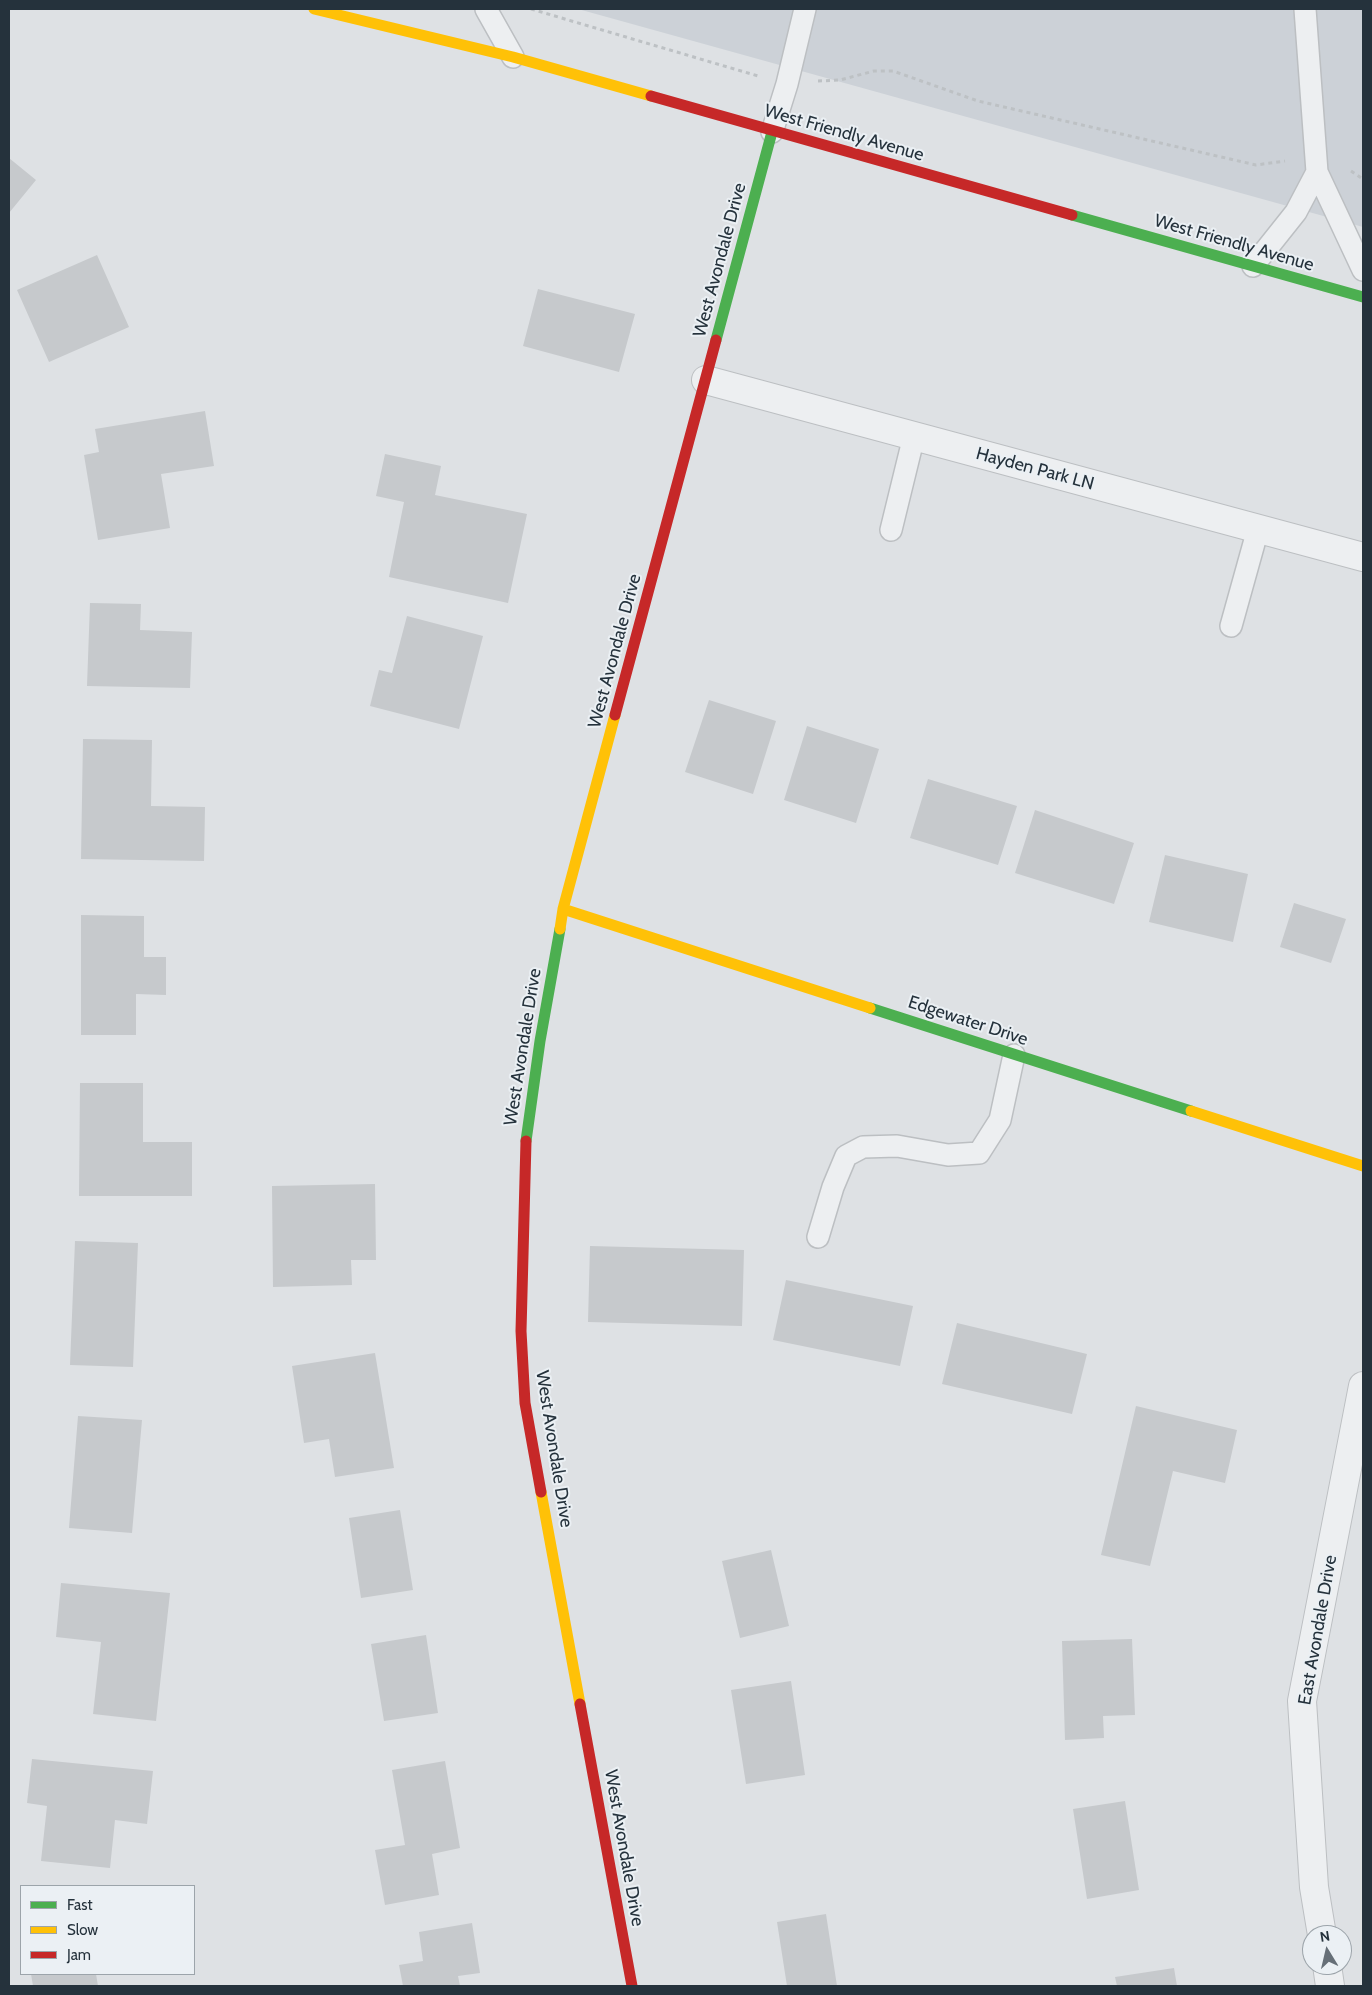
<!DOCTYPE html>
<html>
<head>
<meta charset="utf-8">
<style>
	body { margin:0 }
	#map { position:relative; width:1372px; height:1995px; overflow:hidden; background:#dee1e4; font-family:Cabin,sans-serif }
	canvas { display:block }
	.frame { position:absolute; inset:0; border:10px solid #25323c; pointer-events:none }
	.legend { position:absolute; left:20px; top:1885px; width:175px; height:90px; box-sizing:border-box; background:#ebf0f4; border:1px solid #9ca4aa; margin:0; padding:6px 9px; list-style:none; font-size:15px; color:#25323c }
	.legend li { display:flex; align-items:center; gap:10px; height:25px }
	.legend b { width:25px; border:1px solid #9ca4aa }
	.north { position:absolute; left:1302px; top:1925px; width:50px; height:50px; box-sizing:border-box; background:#ebf0f4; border:1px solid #9ca4aa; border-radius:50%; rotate:351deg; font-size:14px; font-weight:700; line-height:20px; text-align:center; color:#25323c }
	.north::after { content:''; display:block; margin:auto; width:18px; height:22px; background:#666f77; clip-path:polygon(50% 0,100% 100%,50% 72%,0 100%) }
</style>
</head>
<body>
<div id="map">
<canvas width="1372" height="1995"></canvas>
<div class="frame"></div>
<ul class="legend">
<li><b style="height:6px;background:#4caf50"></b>Fast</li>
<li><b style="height:6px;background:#ffc107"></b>Slow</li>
<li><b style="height:6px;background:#c62828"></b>Jam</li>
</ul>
<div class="north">N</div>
</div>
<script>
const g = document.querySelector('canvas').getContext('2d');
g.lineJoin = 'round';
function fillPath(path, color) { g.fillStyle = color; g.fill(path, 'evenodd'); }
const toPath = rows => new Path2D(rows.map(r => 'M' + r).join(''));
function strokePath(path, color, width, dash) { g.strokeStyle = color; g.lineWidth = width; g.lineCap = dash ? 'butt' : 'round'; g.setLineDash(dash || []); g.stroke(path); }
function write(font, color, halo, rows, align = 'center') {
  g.font = font + ' Cabin,sans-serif'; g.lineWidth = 4; g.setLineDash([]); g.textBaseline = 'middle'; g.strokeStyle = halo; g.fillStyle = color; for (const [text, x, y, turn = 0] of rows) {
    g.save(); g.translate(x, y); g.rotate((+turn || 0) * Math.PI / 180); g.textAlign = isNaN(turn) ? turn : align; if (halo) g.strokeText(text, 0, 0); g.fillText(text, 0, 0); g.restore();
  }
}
fillPath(toPath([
	[578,9,1363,9,1363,227]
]), '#ccd1d7');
fillPath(toPath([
	[9,158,36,180,9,213],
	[97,255,129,327,49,362,17,290],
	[538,289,635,314,619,372,523,346],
	[205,411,214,466,161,474,170,528,98,540,84,455,99,452,95,429],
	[385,454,441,466,435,495,527,514,508,603,389,577,404,502,376,496],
	[90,603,141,604,140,630,192,632,190,688,87,686],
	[407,616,483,636,459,729,370,706,379,670,392,673],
	[709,700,776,721,753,794,685,772],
	[807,726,879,749,856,823,784,800],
	[83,739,152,740,151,806,205,807,204,861,81,859],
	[928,779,1017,806,998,865,910,838],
	[1035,810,1134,843,1114,904,1015,873],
	[1165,855,1248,874,1233,942,1149,922],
	[1294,903,1346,919,1331,963,1280,947],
	[81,915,144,916,144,957,166,957,166,995,136,994,136,1035,81,1035],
	[80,1083,143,1083,143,1142,192,1142,192,1196,79,1196],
	[375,1184,376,1260,351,1260,352,1285,273,1287,272,1186],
	[75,1241,138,1243,133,1367,70,1365],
	[590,1246,744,1250,742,1326,588,1322],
	[786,1280,913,1306,900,1366,773,1340],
	[957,1323,1087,1354,1072,1414,942,1384],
	[375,1353,394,1468,335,1477,329,1439,304,1443,292,1366],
	[1136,1406,1237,1430,1225,1483,1173,1471,1150,1566,1101,1555],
	[78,1416,142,1420,132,1533,69,1528],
	[400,1510,413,1590,361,1598,349,1518],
	[771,1550,789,1626,740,1638,722,1561],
	[61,1583,170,1593,156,1721,93,1714,101,1642,56,1637],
	[426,1635,438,1713,384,1721,371,1644],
	[1132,1639,1135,1715,1103,1716,1104,1738,1065,1740,1062,1641],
	[791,1681,805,1775,746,1784,731,1690],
	[32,1759,153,1771,147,1824,115,1820,110,1868,41,1861,47,1806,27,1803],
	[445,1761,460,1848,432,1854,439,1895,385,1905,375,1850,405,1845,392,1770],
	[1125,1801,1139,1890,1087,1899,1073,1809],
	[826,1914,837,1986,787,1986,777,1922],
	[472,1923,480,1973,458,1976,460,1986,403,1986,399,1965,423,1961,419,1932],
	[1174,1968,1177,1986,1117,1986,1115,1977],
	[31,1974,96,1974,98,1986,33,1986]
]), '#c6c9cc');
const lane = toPath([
	[486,9,513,57],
	[1305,9,1317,172,1363,270],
	[772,132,787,84,805,9],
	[1253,266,1296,212,1317,172],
	[891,530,914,436],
	[1231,626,1258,529],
	[818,1237,833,1187,846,1156,863,1147,897,1146,948,1155,979,1153,1000,1120,1014,1055]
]);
const street = toPath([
	[706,380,1363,557],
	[1322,1935,1314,1887,1302,1701,1363,1386],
	[1327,1965,1330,1986]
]);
strokePath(lane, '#bcbfc2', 24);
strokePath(street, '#bcbfc2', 30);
strokePath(toPath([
	[531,9,758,76],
	[818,81,840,80,874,71,893,71,978,101,1256,165,1285,161],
	[1351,171,1363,179]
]), '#bdc1c4', 3, [4, 4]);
strokePath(lane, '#edeff1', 21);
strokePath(street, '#edeff1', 28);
strokePath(toPath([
	[1072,215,1363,297],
	[716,340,772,132],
	[870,1008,1191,1111],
	[526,1141,540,1041,560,929]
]), '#4caf50', 11);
strokePath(toPath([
	[314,9,513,57,651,96],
	[563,909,870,1008],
	[560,929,563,909,615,715],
	[1191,1111,1363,1166],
	[541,1492,580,1704]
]), '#ffc107', 11);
strokePath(toPath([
	[651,96,1072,215],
	[615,715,716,340],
	[526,1141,521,1331,525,1403,541,1492],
	[580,1704,632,1986]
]), '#c62828', 11);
write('18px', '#25323c', '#ebf0f4', [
	["West Friendly Avenue",844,133,16],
	["West Friendly Avenue",1234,243,16],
	["West Avondale Drive",720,260,-75],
	["Hayden Park LN",1035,469,15],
	["West Avondale Drive",615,651,-75],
	["Edgewater Drive",968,1021,18],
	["West Avondale Drive",523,1047,-81],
	["West Avondale Drive",554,1449,81],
	["East Avondale Drive",1318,1630,-80],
	["West Avondale Drive",624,1848,80]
]);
</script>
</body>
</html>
